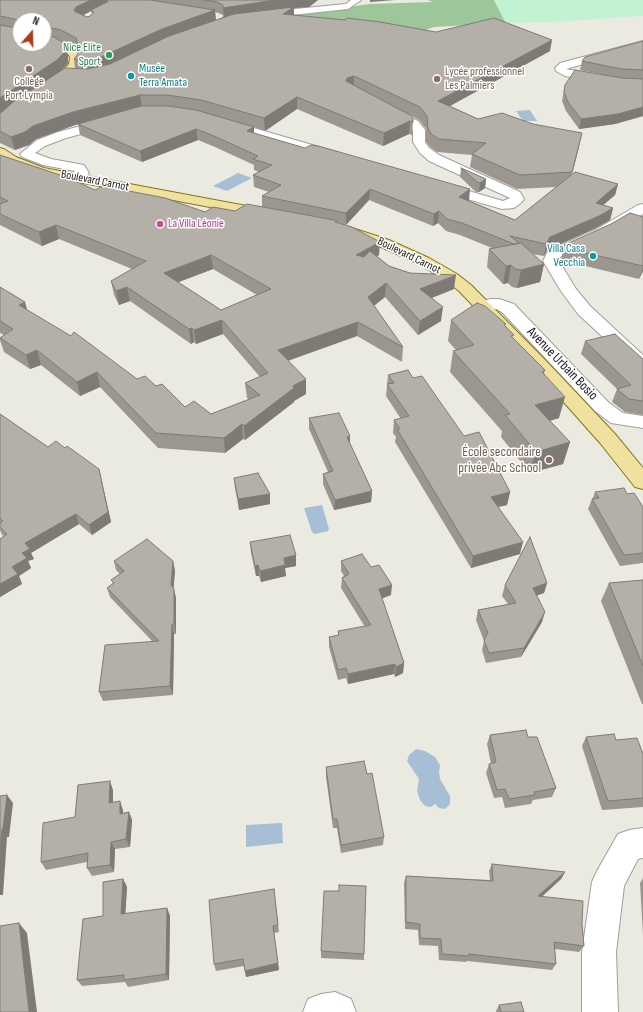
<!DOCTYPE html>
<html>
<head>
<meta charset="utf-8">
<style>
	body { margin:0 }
	#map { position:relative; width:643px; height:1012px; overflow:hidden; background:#ebeae1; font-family:"Sofia Sans Condensed",sans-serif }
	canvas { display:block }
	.north { position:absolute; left:12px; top:12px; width:40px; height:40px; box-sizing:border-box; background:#fff; border:1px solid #a4a4a4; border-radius:50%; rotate:20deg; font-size:11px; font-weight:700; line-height:16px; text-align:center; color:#1b1b1b }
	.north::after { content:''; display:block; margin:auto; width:14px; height:18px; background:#b03a15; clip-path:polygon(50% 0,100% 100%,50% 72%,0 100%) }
</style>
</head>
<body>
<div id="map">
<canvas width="643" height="1012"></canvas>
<div class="north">N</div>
</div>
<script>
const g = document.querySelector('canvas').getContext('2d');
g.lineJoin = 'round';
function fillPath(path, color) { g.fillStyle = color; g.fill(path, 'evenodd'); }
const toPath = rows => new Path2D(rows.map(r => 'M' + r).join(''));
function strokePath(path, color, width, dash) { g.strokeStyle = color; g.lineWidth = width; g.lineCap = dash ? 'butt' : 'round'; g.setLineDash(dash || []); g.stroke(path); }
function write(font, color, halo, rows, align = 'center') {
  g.font = font + ' "Sofia Sans Condensed",sans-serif'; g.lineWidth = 3; g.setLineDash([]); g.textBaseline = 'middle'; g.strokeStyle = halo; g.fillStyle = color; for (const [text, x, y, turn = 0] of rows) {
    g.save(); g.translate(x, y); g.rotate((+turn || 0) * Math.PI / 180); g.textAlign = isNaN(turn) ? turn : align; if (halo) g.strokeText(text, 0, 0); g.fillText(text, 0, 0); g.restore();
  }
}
fillPath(toPath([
	[427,0,494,0,506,23,434,27,428,29,410,41,259,18,371,4,433,2]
]), '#9dc69a');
fillPath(toPath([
	[494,0,643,0,643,16,551,22,506,23]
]), '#c1f2d1');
fillPath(toPath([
	[530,110,537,121,523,121,516,111],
	[238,173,252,178,227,191,213,186],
	[322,505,329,529,328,531,315,534,312,532,304,508],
	[416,749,425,751,435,757,440,765,439,772,440,779,450,796,450,804,445,809,439,808,435,804,431,807,425,806,420,800,417,791,419,779,407,761,409,755],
	[282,823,283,843,246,847,246,825]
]), '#a6bfd5');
const minor = toPath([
	[351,0,361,0,348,9,264,18,259,15,264,12,346,4,351,0],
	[643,41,643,47,566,69,620,80,643,81,643,87,620,86,565,76,556,71,555,68,560,63,643,41],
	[386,106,418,121,425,130,425,142,429,148,439,155,520,192,524,199,522,202,514,208,502,209,436,190,434,187,436,184,441,183,503,201,510,198,429,161,420,153,413,142,413,130,410,127,382,111,380,109,382,107,386,106],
	[107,119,111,120,113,123,111,126,66,138,45,146,35,153,51,159,84,165,89,173,82,181,72,181,70,178,75,171,43,165,22,157,20,154,37,140,58,132,107,119],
	[226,120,340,153,341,156,340,159,335,160,222,127,220,124,222,121,226,120],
	[643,204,643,214,607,235,560,257,559,261,576,289,590,306,643,355,643,370,637,369,578,314,561,291,543,261,548,251,597,229,638,205,643,204],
	[491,299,499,299,514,304,609,403,623,413,643,416,643,428,611,423,595,411,502,312,496,309,483,311,477,310,475,306,477,302,491,299],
	[643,828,643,858,638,859,624,886,616,952,618,1012,582,1012,582,952,592,882,597,871,618,834,629,830,643,828],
	[335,992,351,999,356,1012,303,1012,308,999,321,994,335,992]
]);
const major = toPath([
	[44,37,63,43,77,51,80,58,79,65,69,77,15,113,4,124,0,125,0,115,7,109,61,73,69,64,70,58,69,55,57,47,44,43,44,37],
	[0,148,4,149,16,157,44,168,268,210,273,211,275,214,273,217,268,218,41,175,6,163,0,158,0,148],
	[349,227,389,240,429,258,457,274,471,285,549,364,615,434,643,468,643,489,635,487,601,444,537,372,459,291,445,280,419,264,379,246,344,234,342,231,344,228,349,227]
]);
strokePath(minor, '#9f9f9f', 2);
strokePath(major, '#827710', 2);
fillPath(minor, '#fff');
fillPath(major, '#f1e1a1');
fillPath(toPath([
	[0,0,108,0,108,1,111,0,318,0,309,7,294,8,294,15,550,51,450,106,478,119,579,147,571,175,618,184,615,195,603,205,613,208,610,220,596,228,547,250,544,256,532,254,544,264,540,282,517,288,512,287,508,283,503,284,487,267,489,249,492,248,460,235,446,231,438,223,433,226,369,200,346,225,339,223,379,255,377,256,389,266,454,289,432,298,441,321,418,335,385,297,374,306,403,347,402,362,357,336,288,361,306,394,294,401,294,402,245,440,243,439,225,453,158,448,100,387,80,396,41,365,30,369,4,352,0,340,0,338,4,335,0,333,0,288,27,310,137,379,156,386,185,407,211,414,249,399,247,398,245,383,260,377,223,334,196,344,194,342,191,344,130,301,119,305,114,295,111,281,132,269,59,239,42,246,0,225,0,155,95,190,205,212,235,211,262,207,262,196,269,192,254,187,253,175,259,172,254,170,254,165,215,147,198,140,142,162,80,135,78,124,82,123,75,125,36,139,29,145,15,150,0,143],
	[91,11,92,14,90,16,87,17,83,15],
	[215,12,218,13,223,15,223,17,216,20],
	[20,20,44,20,44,44],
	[59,40,63,42,78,50,78,54,74,59,75,68,62,70,68,63,68,56],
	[297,109,383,146,409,134,412,135,413,122,410,115,419,120,426,129,426,142,430,147,437,152,472,155,470,167,517,189,556,187,515,220,469,201,254,133,254,127,265,131],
	[213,269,257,295,221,310,178,282],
	[643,41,643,116,615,124,579,129,566,111,562,101,565,85,600,74,580,70,582,61],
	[461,168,486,179,485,188,479,192,476,192,460,177],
	[643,217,643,271,639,279,561,260,564,245],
	[451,320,506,327,514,339,545,370,544,374,559,418,550,421,570,442,563,464,530,473,501,437,502,431,450,372,453,351,456,350,448,341],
	[585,341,643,359,643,415,625,412,612,402,617,389,581,354],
	[388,375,413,378,464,436,510,492,507,505,498,507,520,554,471,568,395,442,396,437,393,433,394,420,401,419,386,396],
	[0,414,48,447,65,448,99,469,111,522,92,535,79,524,31,553,34,559,28,561,31,568,19,576,22,584,0,597,0,539,4,536,2,535,0,530],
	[309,418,350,436,350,444,372,491,371,502,334,510,323,484,323,474,328,472,309,429],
	[234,478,270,494,270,504,239,510,235,488],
	[595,492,627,494,643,507,643,563,620,566,588,509,592,499,593,498],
	[250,542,296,566,285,568,286,576,261,582,259,576,256,576,251,553],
	[114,561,173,561,175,571,173,588,176,598,176,634,174,634,173,695,103,701,99,692,152,641,110,597,107,588,113,583,111,580,120,574,116,570],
	[341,561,371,567,391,595,382,598,404,663,403,673,395,677,394,674,348,684,346,678,338,680,329,647,329,637,338,636,338,631,365,627,341,588,342,578,344,576,341,571],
	[643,580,643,704,642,704,601,601,609,583],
	[547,583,544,593,537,595,542,622,521,657,486,663,482,650,484,641,476,620,478,610,508,604,502,596,505,585],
	[490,735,528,737,556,788,552,797,533,800,531,804,505,808,502,797,494,798,486,773,489,764,491,764,487,744],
	[586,737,616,740,643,754,643,807,602,810,582,746],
	[326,767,367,774,384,837,383,845,341,853,337,828,333,828,326,777],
	[113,790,113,802,123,810,123,813,129,812,132,820,130,847,115,849,114,872,92,876,87,868,87,862,46,870,41,862,75,817],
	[492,864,565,872,561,879,542,896,582,924,584,946,579,952,555,949,556,964,552,970,467,961,466,962,439,960,438,946,419,945,418,930,405,929,404,883,406,876,490,880,489,871],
	[643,878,643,935,640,883],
	[123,879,127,887,125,914,167,908,170,916,169,980,128,987,125,982,82,986,77,980,103,916],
	[274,889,279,932,274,933,279,970,246,977,244,966,216,971,214,964],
	[321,951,364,954,364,960,321,958],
	[499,1005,524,1012,496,1012,496,1011]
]), '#9b9790');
fillPath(toPath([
	[91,0,108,0,109,3,91,10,91,11,78,18,74,11,76,7],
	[275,0,318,0,309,7,294,8,294,17,224,18,223,8],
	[370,0,395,0,370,2],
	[215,10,216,21,104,69,90,71,88,60,162,29],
	[552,40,550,51,437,113,438,101],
	[65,44,68,56,68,63,60,72,0,113,0,98],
	[354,76,354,88,346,93,347,78],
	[140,95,142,108,75,125,36,139,29,145,15,150,11,137,33,126,73,112],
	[297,97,297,109,265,131,264,118],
	[643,107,643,116,615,124,579,129,581,119],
	[410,121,409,134,383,146,384,133],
	[254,127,254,138,247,131],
	[196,129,198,140,142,162,140,151],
	[582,133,579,147,569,186,572,172],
	[486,179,485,188,479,192,480,183],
	[618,184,615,195,593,214,596,203],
	[370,189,369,200,346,225,346,213],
	[470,189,469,201,458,209,459,197],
	[613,208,610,220,596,228,547,250,544,256,546,244,550,237],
	[439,211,438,223,433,226,434,214],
	[56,225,59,239,42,246,39,232],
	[380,242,379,255,356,268,356,255],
	[211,255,213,269,166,287,164,273],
	[544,264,540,282,517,288,521,270],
	[511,265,508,283,503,284,506,266],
	[643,267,643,271,639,279],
	[456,275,454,289,418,303,420,289],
	[386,283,385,297,367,311,368,297],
	[127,287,130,301,119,305,116,291],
	[25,302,29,316,19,305],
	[443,307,441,321,418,335,420,321],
	[222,320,223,334,196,344,194,330],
	[358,322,357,336,278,364,278,350],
	[192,328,194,342,191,344,189,329],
	[37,350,41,365,30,369,26,355],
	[97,372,100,387,80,396,77,382],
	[306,379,306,394,294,401,294,402,245,440,244,426,293,386],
	[565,397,559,418,530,426,535,405],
	[242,424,243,439,225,453,224,438],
	[350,436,350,447,347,437],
	[570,442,563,464,530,473,536,452],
	[99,469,111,522,92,535,89,525],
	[372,491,371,502,334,510,335,500],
	[510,492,507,505,488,509,491,497],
	[270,494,270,504,239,510,238,499],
	[76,514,79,524,31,553,34,559,28,561,31,568,19,576,22,584,0,597,0,584,12,567,25,543],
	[523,542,520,554,471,568,473,556],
	[296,555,296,566,285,568,286,576,261,582,260,571,284,558],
	[173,561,175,571,173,595,171,585],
	[258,565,259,576,256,576,255,566],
	[547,583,544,593,530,598,533,588],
	[392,585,391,595,378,600,379,589],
	[174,589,176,598,176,634,174,624],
	[545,612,542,622,521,657,524,648],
	[172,624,174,634,173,695,170,686],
	[404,663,403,673,395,677,396,667],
	[395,664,394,674,348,684,348,674],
	[110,781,113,790,113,811,109,803],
	[7,795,13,803,9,837,7,837,3,895,0,895,0,847,2,829],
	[120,801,123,810,123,822,120,814],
	[129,812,132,820,130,847,126,839],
	[111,842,115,849,114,872,110,865],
	[565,872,561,879,535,903,538,896],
	[123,879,127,887,125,921,121,914],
	[167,908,170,916,169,980,166,974],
	[19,923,27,933,37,1012,29,1012],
	[278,963,279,970,246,977,245,971]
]), '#7e7b76');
const building = toPath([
	[0,0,91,0,76,7,74,11,87,17,90,16,94,12,91,10,111,0,150,0,215,10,162,29,101,57,88,60,74,59,78,54,79,47,76,38,61,30,44,26,44,20,20,20,20,44,44,44,44,34,54,37,65,44,65,52,57,60,0,98,0,25,17,28,19,27,19,20,0,16,0,0],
	[204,0,275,0,223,8,223,5,217,2,204,0],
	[294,7,283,14,345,20,347,18,380,22,436,32,494,18,552,40,438,101,478,119,502,113,533,124,582,133,572,172,520,175,472,154,486,143,439,139,431,134,428,128,427,116,420,107,354,76,347,78,346,81,410,115,413,118,413,122,410,121,384,133,297,97,264,118,201,100,167,95,140,95,73,112,33,126,25,132,11,137,0,131,0,113,2,112,13,102,65,68,88,69,110,64,169,36,234,14,294,7],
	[643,41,643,70,622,69,582,61,585,57,643,41],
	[575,70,622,78,643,79,643,107,618,114,581,119,568,102,564,92,565,85,575,70],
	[141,106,168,106,196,110,254,127,247,131,305,148,311,145,318,146,470,189,459,197,515,220,575,172,618,184,596,203,613,208,599,216,550,237,546,244,510,236,519,243,514,244,462,223,447,219,439,211,434,214,370,189,346,213,262,196,281,185,253,175,272,165,253,159,258,156,214,136,196,129,140,151,78,124,141,106],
	[0,155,66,177,95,190,103,186,165,198,205,212,213,207,235,211,247,204,334,220,337,221,335,222,352,227,380,242,356,255,364,257,370,251,389,266,410,273,456,275,420,289,443,307,420,321,386,283,368,297,403,347,358,322,278,350,306,379,293,386,294,388,244,426,242,424,224,438,156,433,97,372,77,382,37,350,26,355,0,338,13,329,0,321,0,287,25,302,19,305,71,336,74,332,137,379,145,376,156,386,162,384,185,407,194,401,211,414,260,395,245,383,268,373,222,320,194,330,192,328,189,329,127,287,116,291,111,281,146,261,56,225,39,232,0,214,0,204,8,201,0,197,0,155],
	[211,255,271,289,221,310,164,273,211,255],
	[461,168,486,179,480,183,477,182,461,168],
	[630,213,643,217,643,266,564,248,564,245,611,224,630,213],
	[521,243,544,264,521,270,515,269,511,265,506,266,489,249,521,243],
	[477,303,485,306,506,324,504,325,514,335,511,336,545,370,542,372,565,397,535,405,570,442,536,452,505,415,510,414,453,351,474,345,451,320,477,303],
	[615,334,643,359,643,401,629,399,617,389,631,385,585,341,615,334],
	[408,370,413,378,422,376,464,436,479,432,510,492,491,497,523,542,473,556,397,429,400,429,394,420,409,416,387,384,394,383,388,375,408,370],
	[339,413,350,436,347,437,372,491,335,500,323,474,333,471,309,418,339,413],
	[0,414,48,447,56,441,65,448,67,446,99,469,108,512,89,525,76,514,25,543,30,549,22,553,27,558,12,567,18,574,0,584,0,539,7,534,0,527,0,523,3,521,0,519,0,414],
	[258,473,270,494,238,499,234,478,258,473],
	[624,488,627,494,634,493,643,507,643,553,624,555,592,499,599,498,595,492,624,488],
	[290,535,296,555,284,558,285,565,260,571,258,565,255,566,250,542,290,535],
	[530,537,547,583,533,588,545,612,524,648,489,653,484,640,488,633,478,610,516,603,505,585,530,537],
	[147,539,173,561,171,585,174,589,174,624,172,624,170,686,99,692,105,645,159,641,107,588,114,583,111,580,124,571,114,561,147,539],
	[362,554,371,567,379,565,392,585,379,589,404,663,396,667,395,664,348,674,346,668,338,670,329,637,339,635,338,631,371,625,342,578,349,574,341,561,362,554],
	[643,580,643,666,609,583,643,580],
	[526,730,528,737,537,737,556,788,534,792,535,795,509,799,505,789,497,790,489,764,496,762,490,735,526,730],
	[614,734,616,740,637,738,643,754,643,798,608,801,586,737,614,734],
	[364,761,367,774,372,773,384,837,341,845,337,819,333,819,326,767,364,761],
	[110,781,109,803,120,801,120,814,129,812,126,839,111,842,110,865,87,868,88,853,41,862,43,823,75,817,78,785,110,781],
	[7,795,3,829,2,829,0,847,0,796,7,795],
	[492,864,565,872,538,896,583,901,582,924,584,946,554,942,556,964,469,954,469,956,442,954,441,939,420,938,420,924,406,922,406,876,493,881,492,864],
	[123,879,121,914,167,908,166,974,124,980,124,975,77,980,83,919,103,916,103,882,123,879],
	[339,885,366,886,364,954,321,951,324,891,339,891,339,885],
	[274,889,278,925,273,926,278,963,245,971,243,959,214,964,209,900,274,889],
	[19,923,29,1012,0,1012,0,926,19,923],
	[521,1002,524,1012,501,1012,499,1005,521,1002]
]);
fillPath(building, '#b4b0a8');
strokePath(building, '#7e7b76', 1);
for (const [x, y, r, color] of [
	[109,55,4,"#2e9e5b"],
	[29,69,4,"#8d6e63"],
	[131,76,4,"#0f9aa8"],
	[437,79,4,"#8d6e63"],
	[160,224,4,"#d1479c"],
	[593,256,4,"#0f9aa8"],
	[549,460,4,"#8d6e63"]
]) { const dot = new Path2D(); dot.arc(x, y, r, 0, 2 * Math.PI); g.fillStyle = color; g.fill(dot); strokePath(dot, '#fff', 1.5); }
write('12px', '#27864d', '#fff', [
	["Nice Elite",101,48],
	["Sport",101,62]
], 'right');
write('12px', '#0d838f', '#fff', [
	["Musée",139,69],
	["Terra Amata",139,83],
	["Villa Casa",585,249,"right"],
	["Vecchia",585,263,"right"]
], 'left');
write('12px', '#785e54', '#fff', [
	["Lycée professionnel",445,72],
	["Les Palmiers",445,86],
	["Collège",29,82,"center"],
	["Port Lympia",29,96,"center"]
], 'left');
write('12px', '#1b1b1b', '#fff', [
	["Boulevard Carnot",95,181,11],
	["Boulevard Carnot",409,256,26]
]);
write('12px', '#b23c85', '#fff', [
	["La Villa Léonie",168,224]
], 'left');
write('14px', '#1b1b1b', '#fff', [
	["Avenue Urbain Bosio",562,364,46]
]);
write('14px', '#785e54', '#fff', [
	["École secondaire",541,452],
	["privée Abc School",541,468]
], 'right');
</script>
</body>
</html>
